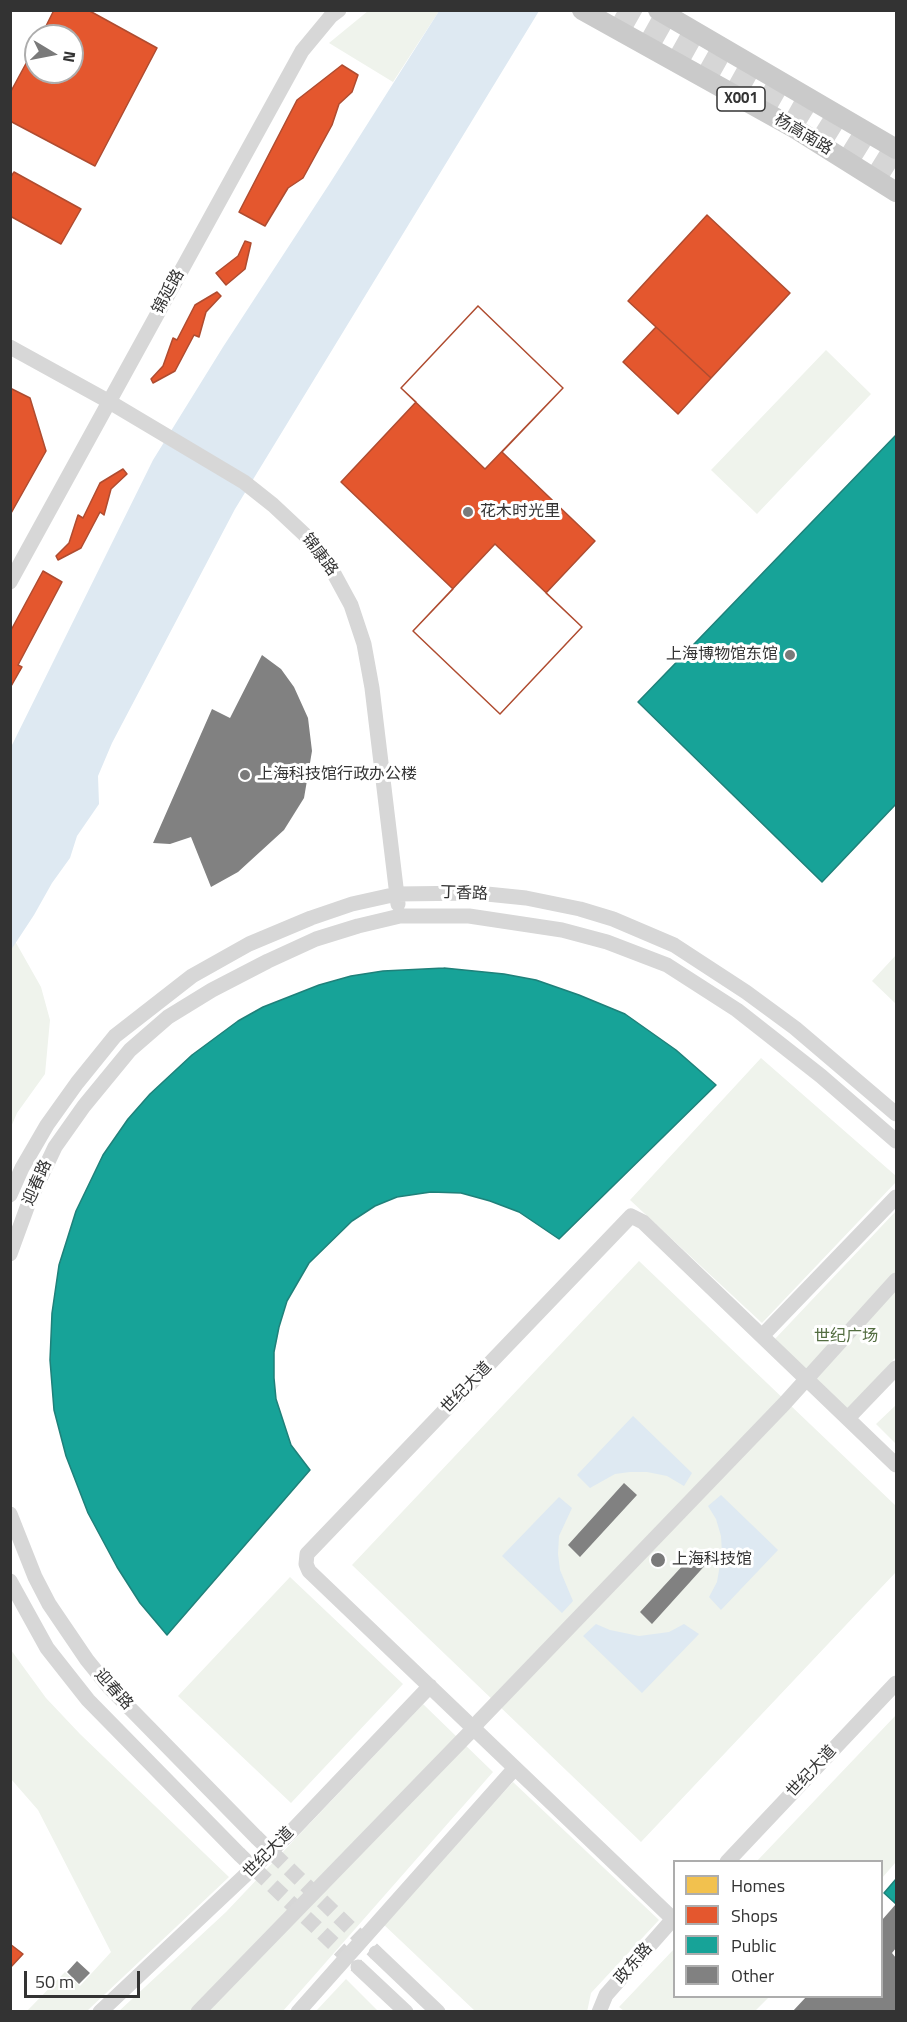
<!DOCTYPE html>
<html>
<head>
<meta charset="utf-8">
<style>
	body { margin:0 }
	#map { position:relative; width:907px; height:2022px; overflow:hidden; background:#fff; font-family:"Titillium Web",sans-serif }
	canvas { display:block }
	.frame { position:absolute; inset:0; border:12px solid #333; pointer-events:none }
	.legend { position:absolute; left:673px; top:1860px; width:210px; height:138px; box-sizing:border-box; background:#fff; border:2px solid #adadad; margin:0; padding:8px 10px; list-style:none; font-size:18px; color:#333 }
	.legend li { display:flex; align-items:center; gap:12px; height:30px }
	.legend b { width:30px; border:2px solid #adadad }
	.north { position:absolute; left:24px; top:24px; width:60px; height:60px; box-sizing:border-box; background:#fff; border:2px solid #adadad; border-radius:50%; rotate:100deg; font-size:16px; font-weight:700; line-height:24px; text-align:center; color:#333 }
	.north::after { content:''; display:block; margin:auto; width:21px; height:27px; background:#7a7a7a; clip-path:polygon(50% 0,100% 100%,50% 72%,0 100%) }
	.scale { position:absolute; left:24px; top:1971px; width:116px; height:27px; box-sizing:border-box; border:3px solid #333; border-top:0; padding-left:8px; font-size:18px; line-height:21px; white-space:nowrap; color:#333; -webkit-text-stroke:4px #fff; paint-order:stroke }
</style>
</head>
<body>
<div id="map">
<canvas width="907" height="2022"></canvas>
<div class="frame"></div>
<ul class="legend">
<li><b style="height:16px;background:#f2c14e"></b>Homes</li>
<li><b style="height:16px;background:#e4572e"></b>Shops</li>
<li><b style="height:16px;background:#17a398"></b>Public</li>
<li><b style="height:16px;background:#818181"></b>Other</li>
</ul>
<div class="north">N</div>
<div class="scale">50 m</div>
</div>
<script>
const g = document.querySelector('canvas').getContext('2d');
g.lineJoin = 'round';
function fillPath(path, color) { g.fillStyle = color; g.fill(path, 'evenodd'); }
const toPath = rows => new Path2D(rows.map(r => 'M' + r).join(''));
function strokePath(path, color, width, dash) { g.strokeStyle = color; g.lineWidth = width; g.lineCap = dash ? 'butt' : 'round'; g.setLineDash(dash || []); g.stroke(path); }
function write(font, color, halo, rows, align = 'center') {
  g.font = font + ' "Titillium Web","Noto Sans SC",sans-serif'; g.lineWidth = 6; g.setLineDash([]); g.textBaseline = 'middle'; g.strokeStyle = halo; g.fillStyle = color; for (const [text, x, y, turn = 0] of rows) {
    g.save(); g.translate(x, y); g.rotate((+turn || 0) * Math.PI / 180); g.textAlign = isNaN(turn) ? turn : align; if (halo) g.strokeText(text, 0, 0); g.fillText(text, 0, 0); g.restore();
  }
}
fillPath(toPath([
	[368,11,439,11,393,82,329,43],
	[826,350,871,394,757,514,711,470],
	[15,941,41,987,50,1020,45,1074,17,1113,11,1127,10,950],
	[896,955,896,1004,872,981],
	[761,1058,896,1176,896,1182,762,1323,630,1200],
	[896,1211,896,1357,848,1409,774,1340],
	[639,1261,896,1506,896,1572,641,1842,352,1565],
	[896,1405,896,1444,876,1424],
	[290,1577,403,1684,291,1803,178,1696],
	[11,1650,46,1698,80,1734,229,1877,87,2011,27,2011,65,1972,80,1986,111,1952,38,1810,11,1779],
	[423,1704,493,1772,283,2011,118,2012,226,1912],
	[896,1715,896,1862,882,1878,882,1862,757,1861],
	[513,1782,659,1920,591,1993,587,2012,475,2011,382,1923],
	[674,1949,674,1996,769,1997,755,2011,624,2011,619,2007],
	[346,1979,378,2011,316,2011]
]), '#eff3ec');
fillPath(toPath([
	[439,11,539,11,235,509,112,743,98,776,99,804,77,836,70,858,52,883,34,915,11,950,11,747,153,460,223,347,330,183],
	[633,1416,692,1473,684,1486,667,1476,647,1472,630,1472,615,1474,590,1488,577,1475],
	[721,1495,778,1550,721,1610,709,1597,717,1582,722,1553,721,1536,716,1519,708,1506],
	[559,1497,572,1508,559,1536,558,1554,560,1570,573,1601,562,1613,502,1556],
	[596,1624,610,1630,639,1636,669,1632,684,1624,699,1634,642,1693,583,1636]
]), '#dee9f2');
const homes = toPath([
	[10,438,16,446,10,450,10,438]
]);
fillPath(homes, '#f2c14e');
strokePath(homes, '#b99646', 1.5);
const shops = toPath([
	[54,10,88,10,157,48,95,166,10,121,10,93,36,45,36,72,72,72,72,36,41,36,54,10],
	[342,65,358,75,352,92,339,104,332,125,303,178,288,188,265,226,239,212,297,100,342,65],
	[14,172,81,209,61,244,10,216,10,178,14,172],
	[707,215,790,293,711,378,628,301,707,215],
	[245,241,251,243,245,269,226,285,216,273,238,256,245,241],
	[217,292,221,296,206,312,199,337,194,335,175,371,153,383,151,379,163,366,173,338,177,340,195,305,217,292],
	[478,306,563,388,485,469,401,388,478,306],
	[478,306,563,388,502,452,595,541,546,593,582,627,500,714,413,631,453,589,341,482,416,402,401,388,478,306],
	[656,327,711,378,678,414,623,362,656,327],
	[10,388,30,398,46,451,10,515,10,388],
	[123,469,127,474,111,489,104,515,100,512,81,548,58,560,56,556,69,543,78,515,83,518,100,483,123,469],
	[495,544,582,627,500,714,413,631,495,544],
	[43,571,62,582,18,665,22,667,10,688,10,632,43,571],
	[10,1944,23,1954,10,1968,10,1944]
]);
fillPath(shops, '#e4572e');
strokePath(shops, '#af4c30', 1.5);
const public = toPath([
	[896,435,896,804,822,882,638,702,896,435],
	[444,968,504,974,536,980,579,995,625,1014,676,1050,716,1085,559,1239,519,1212,490,1201,461,1193,431,1192,397,1197,375,1206,352,1221,309,1263,287,1301,279,1327,274,1352,274,1378,276,1399,291,1445,310,1470,167,1635,140,1603,117,1567,88,1513,66,1456,54,1410,50,1360,52,1313,59,1265,76,1211,103,1155,128,1119,150,1094,192,1055,238,1021,263,1007,319,985,351,976,383,971,444,968],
	[896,1879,896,1904,884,1893,896,1879]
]);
fillPath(public, '#17a398');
strokePath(public, '#1f817a', 1.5);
fillPath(toPath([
	[262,655,281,669,294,687,308,718,312,751,304,798,284,830,238,872,211,887,191,837,170,844,153,843,212,709,230,718],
	[624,1483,637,1495,580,1557,568,1545],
	[697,1550,709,1561,652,1624,640,1612],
	[896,1904,896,1948,892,1953,896,1958,896,2012,792,2012,807,1996,882,1996,882,1920],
	[77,1961,90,1973,79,1984,67,1972]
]), '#818181');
strokePath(toPath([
	[256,1837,376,1953],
	[239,1854,357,1966]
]), '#d6d6d6', 15, [15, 8]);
strokePath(toPath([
	[618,10,798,111,896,172]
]), '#d6d6d6', 22, [22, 11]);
strokePath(toPath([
	[10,347,108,401,244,482,273,505,304,534,332,570,351,605,364,644,372,688,398,904],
	[10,582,302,51,331,16,339,10],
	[10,1195,22,1168,47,1125,77,1083,115,1036,192,976,249,944,311,918,352,904,397,894,477,893,526,898,580,909,613,919,674,945,746,992,795,1028,896,1114],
	[10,1254,29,1202,55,1147,84,1106,130,1050,168,1017,212,990,268,961,316,939,358,926,400,916,469,916,562,930,607,942,667,965,737,1010,821,1076,896,1141],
	[762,1336,896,1197],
	[848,1418,896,1368],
	[10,1514,35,1577,49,1604,87,1660,109,1687,256,1837],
	[10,1581,47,1648,88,1700,239,1854],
	[727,1862,896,1683],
	[674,1917,673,1919,309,1571,306,1564,307,1554,631,1216,643,1222,896,1465],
	[376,1953,438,2012],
	[358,1967,406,2012],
	[100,2012,289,1834,430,1686],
	[198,2012,474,1728,479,1721,784,1404,896,1280],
	[298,2012,515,1768],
	[599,2012,606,1995,673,1919]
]), '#d7d7d7', 15);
strokePath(toPath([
	[582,10,794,128,896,192],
	[658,10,896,149]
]), '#cacaca', 20);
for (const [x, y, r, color] of [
	[468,512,6,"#7a7a7a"],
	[790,655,6,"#7a7a7a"],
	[245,775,6,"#7a7a7a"],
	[658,1560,8,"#7a7a7a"]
]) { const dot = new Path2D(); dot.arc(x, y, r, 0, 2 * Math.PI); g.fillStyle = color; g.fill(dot); strokePath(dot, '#fff', 2); }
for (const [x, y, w] of [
	[741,99,48]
]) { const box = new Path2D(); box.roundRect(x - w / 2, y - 12, w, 24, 4.5); g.fillStyle = '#fff'; g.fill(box); strokePath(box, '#333', 1.5); }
write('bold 15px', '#333', null, [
	["X001",741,99]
]);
write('16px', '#333', '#fff', [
	["杨高南路",803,135,31],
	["锦延路",169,292,-61],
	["锦康路",319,555,53],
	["丁香路",464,894,2],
	["迎春路",38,1183,-66],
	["世纪大道",467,1388,-46],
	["迎春路",113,1690,48],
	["世纪大道",812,1772,-47],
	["世纪大道",269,1853,-45],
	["政东路",634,1964,-49]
]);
write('16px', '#333', '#fff', [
	["花木时光里",480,512],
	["上海博物馆东馆",778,655,"right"],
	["上海科技馆行政办公楼",257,775],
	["上海科技馆",672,1560]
], 'left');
write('16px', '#536d41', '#fff', [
	["世纪广场",846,1337]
]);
</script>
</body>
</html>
